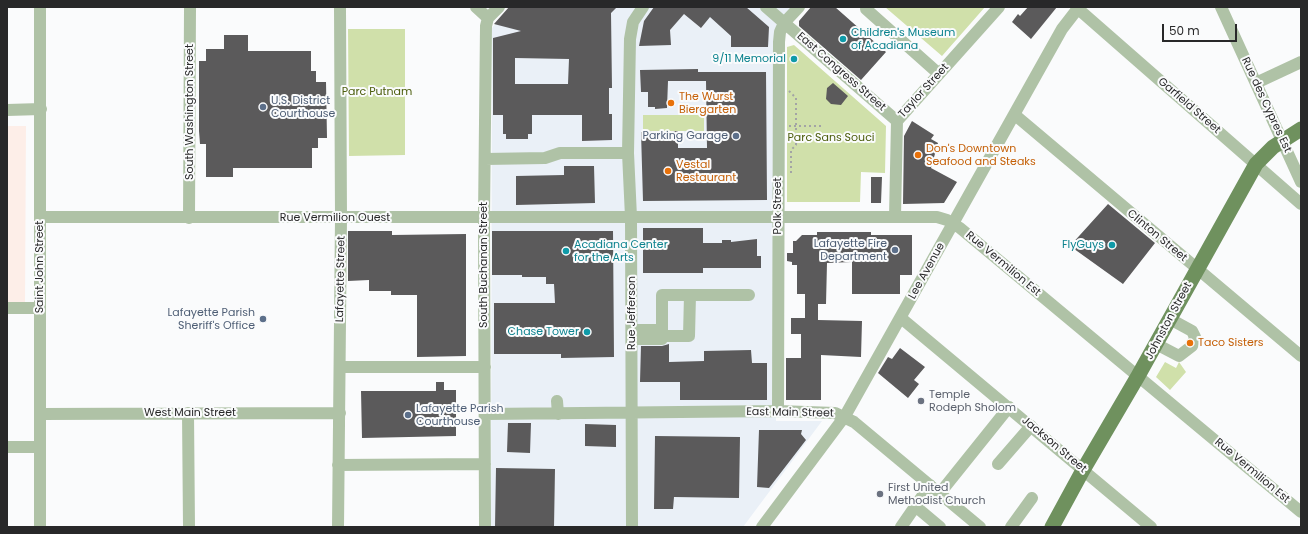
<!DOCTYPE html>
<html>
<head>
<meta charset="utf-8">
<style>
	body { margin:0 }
	#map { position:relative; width:1308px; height:534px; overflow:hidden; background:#fafbfc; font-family:Poppins,sans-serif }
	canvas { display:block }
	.frame { position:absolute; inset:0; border:8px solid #282829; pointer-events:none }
	.scale { position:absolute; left:1162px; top:24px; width:75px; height:18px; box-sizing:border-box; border:2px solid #282829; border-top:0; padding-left:5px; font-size:12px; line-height:14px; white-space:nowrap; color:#282829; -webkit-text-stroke:3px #fafbfc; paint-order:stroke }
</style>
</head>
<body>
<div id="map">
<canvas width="1308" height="534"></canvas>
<div class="frame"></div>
<div class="scale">50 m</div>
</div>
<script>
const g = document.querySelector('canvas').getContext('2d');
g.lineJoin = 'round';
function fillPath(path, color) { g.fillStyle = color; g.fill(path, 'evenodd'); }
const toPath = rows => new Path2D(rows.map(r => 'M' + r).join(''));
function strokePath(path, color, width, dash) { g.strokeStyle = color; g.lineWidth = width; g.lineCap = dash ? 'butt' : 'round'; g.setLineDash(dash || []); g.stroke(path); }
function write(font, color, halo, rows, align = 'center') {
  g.font = font + ' Poppins,sans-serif'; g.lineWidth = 4; g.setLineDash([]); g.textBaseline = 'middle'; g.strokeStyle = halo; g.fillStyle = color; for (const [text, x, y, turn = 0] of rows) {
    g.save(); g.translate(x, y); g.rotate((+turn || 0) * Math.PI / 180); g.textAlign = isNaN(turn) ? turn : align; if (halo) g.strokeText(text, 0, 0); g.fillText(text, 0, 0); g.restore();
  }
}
fillPath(toPath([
	[510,7,793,7,777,26,776,421,822,421,743,527,491,527,492,28]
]), '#eaf0f7');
fillPath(toPath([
	[7,126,26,126,25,302,7,302]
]), '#fdeee8');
fillPath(toPath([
	[885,7,985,7,942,56],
	[348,29,405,29,405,155,349,156],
	[794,45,886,126,885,173,861,172,860,202,787,202,787,47],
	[643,115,704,115,704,131,643,131],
	[1165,362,1176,368,1179,362,1186,372,1170,390,1156,377]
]), '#d0e0aa');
fillPath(toPath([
	[509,7,617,7,611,13,612,88,609,88,609,114,612,114,612,140,582,141,582,115,532,115,532,134,528,134,528,139,506,139,506,134,503,134,503,115,493,115,493,38,521,31,494,24],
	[515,58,569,59,568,84,515,84],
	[654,7,746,7,769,27,768,47,731,47,731,36,710,17,701,28,684,14,670,30,671,45,639,46,644,21],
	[811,7,835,7,886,52,861,80,799,26,799,21],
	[1028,7,1057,7,1031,39,1012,22,1018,14,1020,16],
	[224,35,248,35,248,51,311,51,311,71,316,71,316,82,326,82,327,138,318,138,318,148,312,148,312,168,233,168,233,177,206,177,206,144,200,144,199,131,199,61,206,61,206,49,224,49],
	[698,69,698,72,766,72,767,200,643,201,641,132,678,131,678,148,707,148,706,81,668,81,667,108,655,109,655,107,648,107,648,92,641,92,640,70],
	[833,83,848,96,841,105,831,104,826,99,827,88],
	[912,121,934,135,931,139,938,143,931,168,957,182,944,203,903,204,904,136],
	[564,166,594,166,595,203,516,205,516,176,564,175],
	[871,177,882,177,881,203,871,203],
	[1108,204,1155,243,1123,284,1070,246],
	[643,228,703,228,703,243,722,243,722,240,731,240,731,242,757,239,757,256,761,256,761,268,703,268,703,273,643,273],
	[348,231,392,231,392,235,466,234,466,356,417,357,417,295,391,295,391,291,369,291,369,280,348,281],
	[492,231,613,231,614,357,561,358,561,354,494,354,494,303,555,303,554,284,546,284,546,277,522,277,522,275,492,275],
	[817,232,871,232,871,235,912,235,912,275,900,275,900,294,852,294,852,262,827,263,826,304,818,304,818,320,862,321,861,357,821,355,821,400,786,400,786,358,801,358,801,334,791,334,791,318,805,318,805,294,797,294,797,265,792,265,792,262,787,261,787,253,793,253,793,241,796,241,802,235,817,235],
	[669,344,669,362,704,361,704,351,751,350,752,363,767,363,767,400,680,400,680,382,640,382,641,346,662,346],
	[900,348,925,367,914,380,919,384,908,398,878,373,888,357,892,359],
	[436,382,444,382,444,390,456,390,456,436,362,438,361,391,436,391],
	[508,423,531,423,530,453,507,452],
	[585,424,616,425,616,447,585,446],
	[759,430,802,430,801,434,806,440,769,488,757,487],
	[655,436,740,437,739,498,674,497,673,509,654,509],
	[496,468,555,469,554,527,495,527]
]), '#5b5a5b');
strokePath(toPath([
	[789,91,796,98,796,145,791,150,791,175],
	[789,126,822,126]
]), '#a3a4a5', 2, [2, 3]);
strokePath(toPath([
	[476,7,488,18],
	[766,7,897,121],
	[1076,7,1301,204],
	[1221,7,1301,182],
	[866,9,939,74],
	[1256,83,1301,62],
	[7,110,41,109],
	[1015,115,1301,356],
	[485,159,545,158,560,153,628,153],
	[40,217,937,217,947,220,960,228,1301,512],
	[895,217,897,121,999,7],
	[189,218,190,7],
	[690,295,749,295],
	[7,308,40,308],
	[901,318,1151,527],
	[632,330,662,330],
	[632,339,662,339,662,295,690,295,689,336,662,336],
	[1156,344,1179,356,1192,346,1195,337,1192,331,1170,319],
	[340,367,485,367],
	[557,401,558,414],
	[778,411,779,42,780,32,784,23,799,7],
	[188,413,189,527],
	[40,414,340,413],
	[485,414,778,411,835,413,854,422,980,527],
	[7,447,40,447],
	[998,464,1031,426],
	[338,465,485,464],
	[940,493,1009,407],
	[915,506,940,527],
	[40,527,40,7],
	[338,527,341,218,340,7],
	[485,527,484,218,486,26,488,18,499,7],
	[632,527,631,217,628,153,630,39,633,22,643,7],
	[762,527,845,416,1062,29,1079,7],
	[901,527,930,485],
	[1011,527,1032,498]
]), '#afc2a6', 12);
strokePath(toPath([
	[1052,527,1083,470,1138,376,1256,164,1273,147,1301,129]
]), '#6f915e', 15);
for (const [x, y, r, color] of [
	[843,39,4,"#0f9aa8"],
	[794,59,4,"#0f9aa8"],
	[671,103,4,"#e8710a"],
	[263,107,4,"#5c6f8a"],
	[736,136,4,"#5c6f8a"],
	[918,155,4,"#e8710a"],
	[668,171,4,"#e8710a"],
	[1112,245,4,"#0f9aa8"],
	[895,250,4,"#5c6f8a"],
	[566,251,4,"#0f9aa8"],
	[263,319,4,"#5c6f8a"],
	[587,332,4,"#0f9aa8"],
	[1190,343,4,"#e8710a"],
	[921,401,4,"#6b7280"],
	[408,415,4,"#5c6f8a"],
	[880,494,4,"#6b7280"]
]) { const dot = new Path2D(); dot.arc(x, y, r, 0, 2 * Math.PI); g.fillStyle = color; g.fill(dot); strokePath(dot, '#fafbfc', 1.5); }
write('11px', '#0d838f', '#fafbfc', [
	["Children's Museum",851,33,"left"],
	["of Acadiana",851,46,"left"],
	["9/11 Memorial",786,59],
	["Acadiana Center",574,245,"left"],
	["for the Arts",574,258,"left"],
	["FlyGuys",1104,245],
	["Chase Tower",579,332]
], 'right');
write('11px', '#282829', '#fafbfc', [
	["East Congress Street",841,72,41],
	["Taylor Street",924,91,-48],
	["Rue des Cypres Est",1266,105,65],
	["Garfield Street",1189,106,41],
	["South Washington Street",190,112,-90],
	["Polk Street",778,206,-90],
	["Rue Vermilion Ouest",335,218],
	["Clinton Street",1157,236,40],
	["Rue Vermilion Est",1003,264,40],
	["South Buchanan Street",484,265,-90],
	["Saint John Street",40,267,-90],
	["Lee Avenue",927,271,-61],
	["Lafayette Street",341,279,-89],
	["Rue Jefferson",632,313,-90],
	["Johnston Street",1169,321,-62],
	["West Main Street",190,413],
	["East Main Street",790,413,1],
	["Jackson Street",1054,445,40],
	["Rue Vermilion Est",1252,471,40]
]);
write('11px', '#4d5e0e', '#fafbfc', [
	["Parc Putnam",377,92],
	["Parc Sans Souci",831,138]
]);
write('11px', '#c56008', '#fafbfc', [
	["The Wurst",679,97],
	["Biergarten",679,110],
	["Don's Downtown",926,149],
	["Seafood and Steaks",926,162],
	["Vestal",676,165],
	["Restaurant",676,178],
	["Taco Sisters",1198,343]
], 'left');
write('11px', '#4e5e75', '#fafbfc', [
	["U.S. District",271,101,"left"],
	["Courthouse",271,114,"left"],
	["Parking Garage",728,136],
	["Lafayette Fire",887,244],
	["Department",887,257],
	["Lafayette Parish",255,313],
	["Sheriff's Office",255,326],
	["Lafayette Parish",416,409,"left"],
	["Courthouse",416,422,"left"]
], 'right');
write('11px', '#5b616d', '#fafbfc', [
	["Temple",929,395],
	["Rodeph Sholom",929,408],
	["First United",888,488],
	["Methodist Church",888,501]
], 'left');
</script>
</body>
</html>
